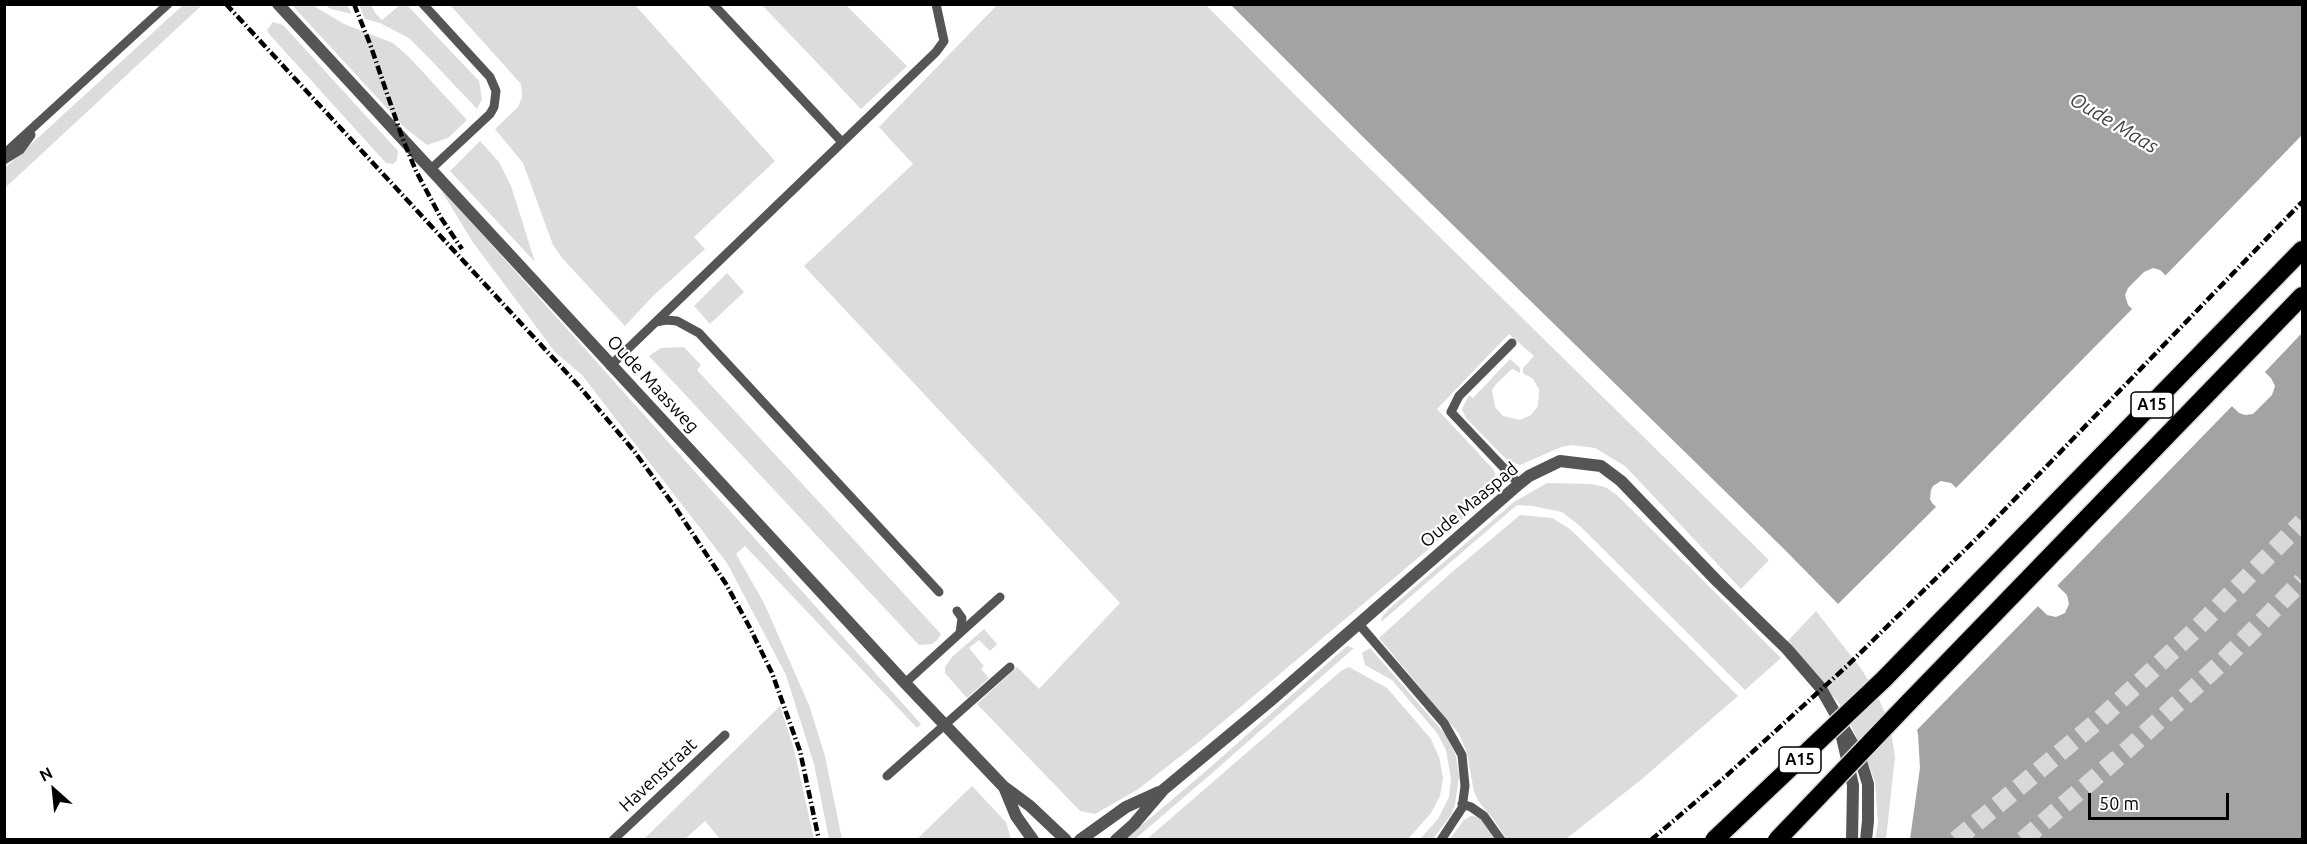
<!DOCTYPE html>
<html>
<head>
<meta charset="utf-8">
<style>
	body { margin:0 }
	#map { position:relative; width:2307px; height:844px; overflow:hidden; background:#fff; font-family:Ubuntu,sans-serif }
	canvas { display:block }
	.frame { position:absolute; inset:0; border:6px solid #000; pointer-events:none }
	.north { position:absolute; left:24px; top:760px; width:60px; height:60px; -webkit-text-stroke:4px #fff; paint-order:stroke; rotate:333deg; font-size:16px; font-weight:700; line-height:24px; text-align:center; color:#000 }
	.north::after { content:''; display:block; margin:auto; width:21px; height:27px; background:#000; clip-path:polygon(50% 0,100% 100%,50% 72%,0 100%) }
	.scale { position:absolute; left:2088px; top:793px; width:141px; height:27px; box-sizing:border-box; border:3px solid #000; border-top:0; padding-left:8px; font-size:18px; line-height:21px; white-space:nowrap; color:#000; -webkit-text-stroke:4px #fff; paint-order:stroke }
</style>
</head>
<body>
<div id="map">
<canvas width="2307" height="844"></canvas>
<div class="frame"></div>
<div class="north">N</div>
<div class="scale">50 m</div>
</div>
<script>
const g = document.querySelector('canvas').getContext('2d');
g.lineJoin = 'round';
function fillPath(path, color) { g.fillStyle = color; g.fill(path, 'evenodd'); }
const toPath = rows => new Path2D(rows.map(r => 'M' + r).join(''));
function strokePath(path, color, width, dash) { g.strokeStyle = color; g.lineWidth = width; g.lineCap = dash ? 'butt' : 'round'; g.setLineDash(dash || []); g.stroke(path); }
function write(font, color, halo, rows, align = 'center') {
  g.font = font + ' Ubuntu,sans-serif'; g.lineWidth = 4.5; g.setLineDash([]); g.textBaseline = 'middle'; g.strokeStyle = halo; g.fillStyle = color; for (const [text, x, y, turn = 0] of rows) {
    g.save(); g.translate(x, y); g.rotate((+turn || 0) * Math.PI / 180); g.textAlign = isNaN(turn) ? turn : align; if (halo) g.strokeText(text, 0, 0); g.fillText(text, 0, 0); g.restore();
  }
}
fillPath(toPath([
	[998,4,1206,5,1299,99,1769,560,1741,589,1625,466,1595,448,1571,445,1561,447,1520,465,1507,460,1466,418,1462,409,1469,395,1473,398,1510,359,1520,368,1520,373,1512,369,1496,384,1492,390,1495,407,1503,416,1520,420,1531,415,1538,406,1539,389,1533,379,1523,373,1523,368,1534,356,1509,334,1437,409,1494,470,1497,483,1493,492,1425,552,1200,741,1137,790,1095,814,1080,811,977,704,1017,667,1039,689,1120,603,804,266,913,164,879,127],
	[183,5,199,5,200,7,5,188,5,168],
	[292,5,312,5,344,24,393,43,409,57,467,120,448,138,427,145,405,128],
	[325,5,347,5,352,14,331,9],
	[359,5,371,5,376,14,382,20,400,5,407,5,479,81,482,99,477,109,428,57,409,38,380,23,365,19],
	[450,5,635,5,775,161,694,237,705,249,654,295,625,326,563,259,553,245,523,163,495,129,518,107,522,97,521,84],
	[762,5,846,5,907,66,861,109],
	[273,22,283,25,398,151,397,160,393,164,386,163,270,35,267,30],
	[480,141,499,162,511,186,535,262,450,171],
	[438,185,921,724,917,728,745,546,736,554,764,603,809,705,825,756,842,839,829,839,814,764,786,675,727,563,582,375,555,352,472,241],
	[727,273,744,292,710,324,694,306],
	[684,347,701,365,697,370,941,634,937,640,932,644,919,645,649,356,661,348],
	[1547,483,1592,484,1605,487,1617,495,1781,658,1745,690,1580,526,1562,512,1532,506,1517,505,1381,622,1382,617,1389,609,1514,502],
	[1520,515,1552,518,1570,529,1738,696,1642,779,1566,839,1506,839,1495,821,1479,802,1474,792,1467,753,1459,734,1379,638,1451,573],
	[1816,611,1862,670,1878,697,1890,725,1895,757,1886,839,1875,839,1878,824,1875,781,1846,713,1834,697,1784,645],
	[984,629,997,644,990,651,979,640,969,648,984,666,981,669,989,678,967,698,945,673,945,667,952,657],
	[1347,646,1354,648,1210,775,1135,839,1124,840,1206,771],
	[1370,648,1446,735,1456,756,1459,776,1455,805,1451,815,1433,839,1420,839,1438,819,1449,797,1451,779,1446,750,1437,733,1392,680,1365,665,1362,653],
	[1349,667,1387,688,1431,739,1439,757,1443,778,1440,796,1431,813,1408,839,1147,839,1341,671],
	[780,706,794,749,814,839,720,839,705,821,685,839,644,839],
	[972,786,1006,822,1011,839,917,839],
	[1471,816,1478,817,1482,820,1495,840,1449,840,1464,820]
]), '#dcdcdc');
fillPath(toPath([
	[1231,5,2302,5,2302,839,1910,839,1920,768,1918,734,1911,704,1896,675,1845,611,1782,547,1365,139],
	[2153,268,2160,270,2271,378,2275,386,2272,395,2253,414,2245,415,2239,413,2128,305,2125,295,2128,288,2144,272],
	[1941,481,1951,483,2067,595,2069,604,2065,613,2056,617,2047,615,1932,503,1930,499,1931,490,1933,486]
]), '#a3a3a3');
fillPath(toPath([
	[2302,135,2302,333,2263,374,2163,278],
	[2134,307,2234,404,2055,588,1954,490],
	[1938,505,2040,604,1915,732,1908,705,1893,677,1836,606]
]), '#fff');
strokePath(toPath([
	[1956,840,2100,719,2192,633,2302,522],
	[2023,840,2127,750,2219,665,2302,581]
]), '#d9d9d9', 18, [18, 9]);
const highway = toPath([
	[1884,679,2302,250],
	[1909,702,2302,296]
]);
strokePath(highway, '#dbdbdb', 21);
strokePath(toPath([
	[423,4,490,77,496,91,494,107,490,114,431,169],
	[713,4,842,142],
	[4,154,168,4],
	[4,160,20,150,31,135],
	[656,322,666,320,677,321,699,333,939,592],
	[1512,343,1459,396,1451,412,1519,484],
	[610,366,936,52,944,41,936,4],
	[1358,623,1444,723,1462,755,1465,786,1462,808,1441,840],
	[960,633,1000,597],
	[905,683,960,633,962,618,957,611],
	[887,776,1010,667],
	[1462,804,1471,807,1484,816,1501,840],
	[613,840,725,735]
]), '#555', 9);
strokePath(toPath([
	[278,4,905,683,1003,786,1030,806,1066,840],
	[1841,733,1853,785,1852,840],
	[1004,787,1016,816,1033,840],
	[1080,840,1126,807,1159,792],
	[1116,840,1134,824,1163,790,1269,702,1519,484,1529,476,1560,461,1601,466,1621,481,1717,581,1787,649,1820,687,1859,755,1868,784,1868,821,1866,840]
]), '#555', 12);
strokePath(highway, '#000', 18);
strokePath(toPath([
	[226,4,578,385,634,451,675,507,726,584,749,626,772,673,800,751,819,840],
	[354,4,370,44,402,137,416,171,441,218,462,249],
	[1651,840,1726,776,1847,666,1983,532,2302,202]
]), '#000', 4.5, [9, 3, 1.5, 3]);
const highwayBridge = toPath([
	[1714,840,1884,679],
	[1777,840,1909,702]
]);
strokePath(highwayBridge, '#dbdbdb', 21, []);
strokePath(highwayBridge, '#000', 18);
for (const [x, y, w] of [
	[2152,405,42],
	[1800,760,42]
]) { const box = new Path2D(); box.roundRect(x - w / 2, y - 13, w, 26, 4.5); g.fillStyle = '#fff'; g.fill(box); strokePath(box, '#000', 1.5); }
write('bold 16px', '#000', null, [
	["A15",2152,405],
	["A15",1800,760]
]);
write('18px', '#000', '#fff', [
	["Oude Maasweg",653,384,47],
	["Oude Maaspad",1469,505,-40],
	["Havenstraat",658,775,-43]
]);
write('italic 20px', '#444', '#fff', [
	["Oude Maas",2114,123,31]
]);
</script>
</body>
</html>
